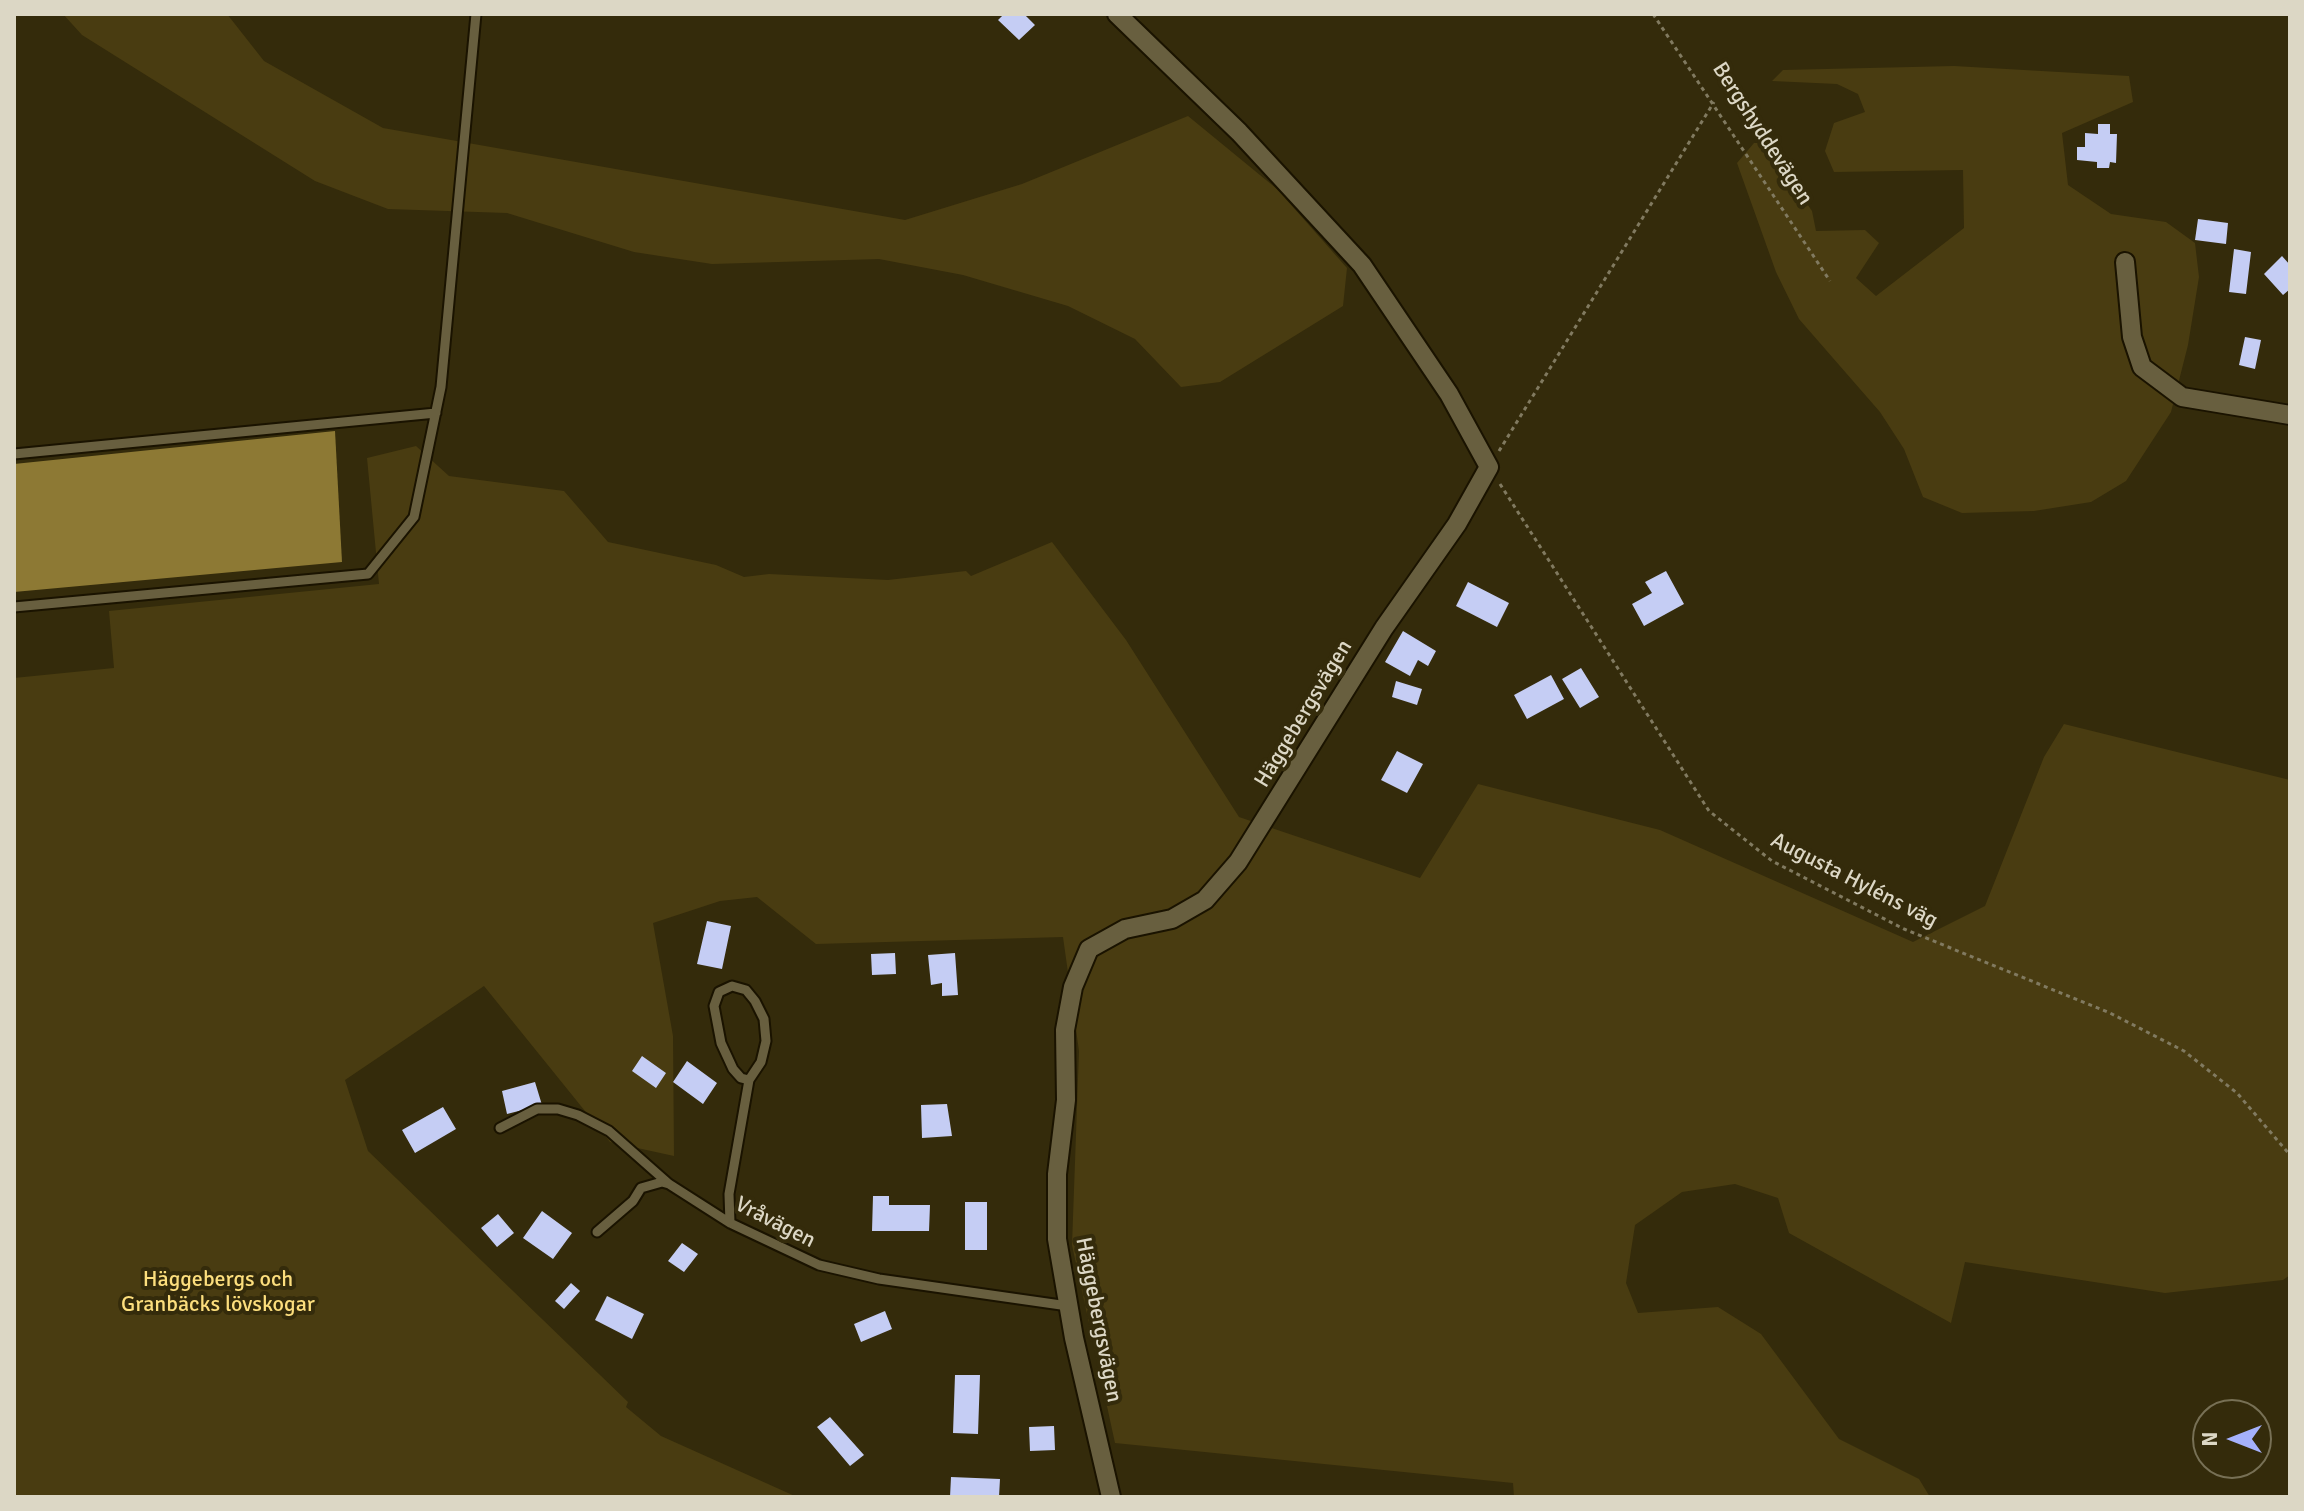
<!DOCTYPE html>
<html>
<head>
<meta charset="utf-8">
<style>
	body { margin:0 }
	#map { position:relative; width:2304px; height:1511px; overflow:hidden; background:#342b0b; font-family:Signika,sans-serif }
	canvas { display:block }
	.frame { position:absolute; inset:0; border:16px solid #dcd7c5; pointer-events:none }
	.north { position:absolute; left:2192px; top:1399px; width:80px; height:80px; box-sizing:border-box; background:#342b0b; border:2px solid #777055; border-radius:50%; rotate:270deg; font-size:22px; font-weight:700; line-height:32px; text-align:center; color:#dcd7c5 }
	.north::after { content:''; display:block; margin:auto; width:28px; height:36px; background:#a5b1fc; clip-path:polygon(50% 0,100% 100%,50% 72%,0 100%) }
</style>
</head>
<body>
<div id="map">
<canvas width="2304" height="1511"></canvas>
<div class="frame"></div>
<div class="north">N</div>
</div>
<script>
const g = document.querySelector('canvas').getContext('2d');
g.lineJoin = 'round';
function fillPath(path, color) { g.fillStyle = color; g.fill(path, 'evenodd'); }
const toPath = rows => new Path2D(rows.map(r => 'M' + r).join(''));
function strokePath(path, color, width, dash) { g.strokeStyle = color; g.lineWidth = width; g.lineCap = dash ? 'butt' : 'round'; g.setLineDash(dash || []); g.stroke(path); }
function write(font, color, halo, rows, align = 'center') {
  g.font = font + ' Signika,sans-serif'; g.lineWidth = 8; g.setLineDash([]); g.textBaseline = 'middle'; g.strokeStyle = halo; g.fillStyle = color; for (const [text, x, y, turn = 0] of rows) {
    g.save(); g.translate(x, y); g.rotate((+turn || 0) * Math.PI / 180); g.textAlign = isNaN(turn) ? turn : align; if (halo) g.strokeText(text, 0, 0); g.fillText(text, 0, 0); g.restore();
  }
}
fillPath(toPath([
	[63,14,227,14,264,61,383,128,905,220,1022,184,1188,116,1277,189,1347,268,1343,306,1220,382,1181,387,1135,339,1068,306,963,275,879,259,712,264,634,252,507,213,388,209,315,181,82,35],
	[1954,66,2129,76,2133,102,2062,133,2068,185,2111,214,2166,222,2195,243,2199,277,2188,345,2171,412,2126,481,2091,502,2034,511,1962,513,1923,497,1904,449,1880,412,1799,319,1776,272,1737,163,1754,143,1766,143,1812,211,1816,231,1865,230,1879,243,1856,278,1876,296,1964,228,1963,170,1834,172,1825,151,1834,123,1865,112,1858,94,1837,84,1772,81,1783,70],
	[416,446,449,476,564,491,608,542,716,565,744,577,769,574,888,580,966,571,971,576,1052,542,1126,640,1239,817,1420,878,1478,784,1660,830,1913,942,1985,906,2044,757,2064,724,2290,780,2290,1275,2283,1280,2165,1293,1965,1262,1951,1323,1789,1233,1778,1198,1735,1184,1682,1192,1635,1225,1626,1283,1638,1313,1718,1307,1761,1334,1839,1439,1919,1479,1930,1497,1514,1497,1513,1483,1115,1443,1072,1245,1079,1051,1063,937,816,944,757,897,720,901,653,923,673,1036,674,1156,610,1142,484,986,345,1080,368,1151,628,1402,626,1407,661,1436,797,1497,14,1497,14,678,114,668,109,611,379,584,367,458]
]), '#493c11');
fillPath(toPath([
	[335,431,342,562,14,592,14,464]
]), '#8d7934');
fillPath(toPath([
	[1004,14,1024,14,1035,25,1019,40,998,20],
	[2098,124,2110,124,2110,134,2117,134,2116,163,2110,162,2109,168,2097,168,2097,162,2077,160,2077,147,2085,147,2085,133,2098,134],
	[2198,219,2228,223,2226,244,2195,240],
	[2234,249,2251,252,2246,294,2229,292],
	[2282,256,2290,265,2290,289,2283,295,2264,274],
	[2245,337,2261,340,2255,369,2239,365],
	[1666,571,1684,604,1644,626,1632,604,1652,593,1645,582],
	[1468,582,1509,603,1497,627,1456,606],
	[1403,631,1436,651,1428,666,1418,660,1410,676,1385,662],
	[1581,668,1599,697,1580,708,1562,679],
	[1551,675,1564,699,1527,719,1514,695],
	[1396,681,1422,689,1417,705,1392,697],
	[1397,751,1423,764,1407,793,1381,780],
	[707,921,731,926,722,969,697,964],
	[895,953,896,974,872,975,871,954],
	[955,953,958,995,942,996,942,983,931,985,928,955],
	[642,1056,666,1073,656,1088,632,1071],
	[687,1061,717,1083,703,1104,673,1082],
	[535,1082,542,1105,507,1114,502,1091],
	[947,1104,952,1136,922,1138,921,1105],
	[443,1107,456,1129,415,1153,402,1130],
	[873,1196,889,1196,889,1205,930,1205,929,1231,872,1231],
	[965,1202,987,1202,987,1250,965,1250],
	[542,1211,572,1233,553,1259,523,1238],
	[498,1214,514,1233,497,1247,481,1228],
	[682,1243,698,1254,684,1272,668,1261],
	[571,1283,580,1291,564,1309,555,1301],
	[607,1296,644,1314,632,1339,595,1320],
	[885,1311,892,1329,861,1342,854,1324],
	[955,1375,980,1375,978,1434,953,1433],
	[830,1417,864,1455,850,1466,817,1427],
	[1054,1426,1055,1450,1030,1451,1029,1427],
	[951,1477,1000,1479,999,1497,950,1497]
]), '#c5cdf4');
const service = toPath([
	[14,454,436,413],
	[14,607,368,574,414,517,441,387,476,14],
	[500,1128,537,1109,558,1109,578,1115,609,1131,669,1184,730,1223,819,1265,879,1279,1068,1306],
	[730,1223,729,1194,749,1080,761,1062,766,1041,764,1019,755,1001,746,990,732,986,719,992,714,1006,721,1043,733,1069,741,1078,749,1080],
	[597,1232,633,1201,641,1188,662,1182,669,1184]
]);
const minor = toPath([
	[2125,262,2132,337,2142,367,2182,397,2290,415],
	[1111,1497,1074,1338,1057,1239,1057,1174,1066,1100,1065,1030,1073,987,1089,949,1125,929,1172,919,1205,900,1238,862,1384,628,1457,524,1489,467,1449,394,1362,265,1239,132,1117,14]
]);
strokePath(service, '#1a1300', 13);
strokePath(minor, '#1a1300', 22);
strokePath(toPath([
	[1653,14,1830,281],
	[1499,451,1714,102],
	[1500,484,1709,811,1772,861,1904,929,2110,1013,2184,1051,2237,1093,2290,1155]
]), '#817a60', 3, [4, 4]);
strokePath(service, '#685f3f', 9);
strokePath(minor, '#685f3f', 18);
write('22px', '#dcd7c5', '#342b0b', [
	["Bergshyddevägen",1762,134,57],
	["Häggebergsvägen",1304,714,-59],
	["Augusta Hyléns väg",1854,881,27],
	["Vråvägen",775,1223,27],
	["Häggebergsvägen",1098,1320,79]
]);
write('22px', '#fcde7d', '#342b0b', [
	["Häggebergs och",218,1280],
	["Granbäcks lövskogar",218,1305]
]);
</script>
</body>
</html>
